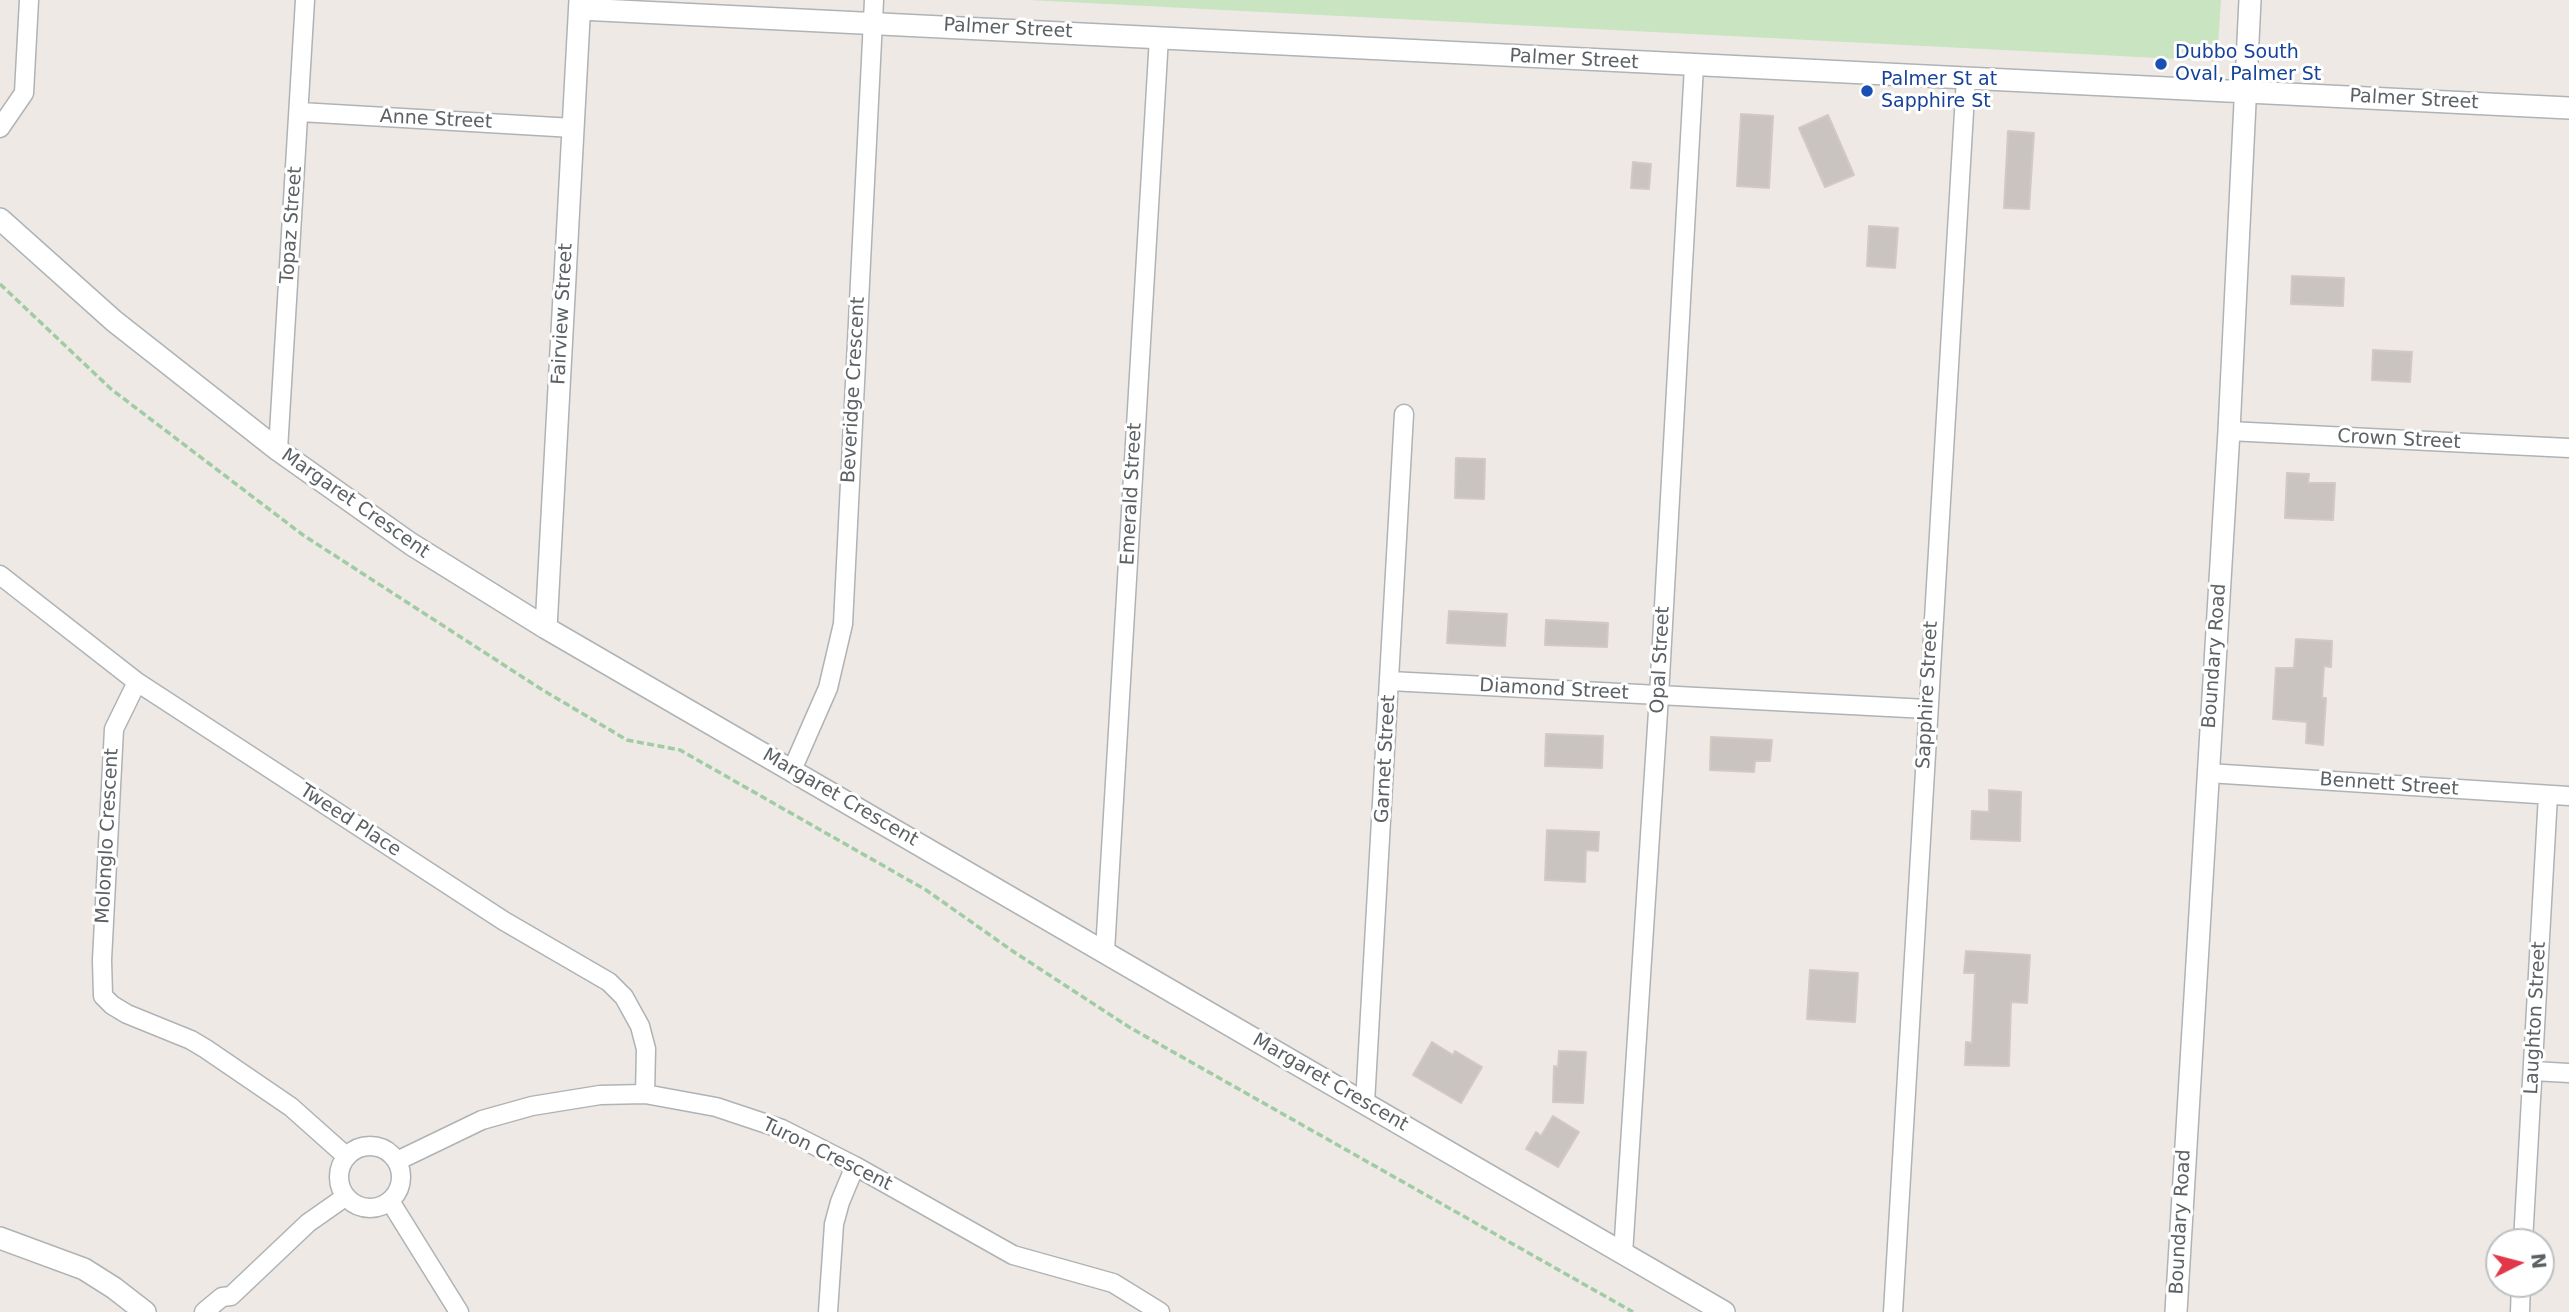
<!DOCTYPE html>
<html>
<head>
<meta charset="utf-8">
<style>
	body { margin:0 }
	#map { position:relative; width:2569px; height:1312px; overflow:hidden; background:#eee9e4; font-family:"DejaVu Sans",sans-serif }
	canvas { display:block }
	.north { position:absolute; left:2485px; top:1228px; width:70px; height:70px; box-sizing:border-box; background:#fff; border:2px solid #bec0c1; border-radius:50%; rotate:84deg; font-size:19px; font-weight:700; line-height:28px; text-align:center; color:#5c6164 }
	.north::after { content:''; display:block; margin:auto; width:24px; height:32px; background:#e23649; clip-path:polygon(50% 0,100% 100%,50% 72%,0 100%) }
</style>
</head>
<body>
<div id="map">
<canvas width="2569" height="1312"></canvas>
<div class="north">N</div>
</div>
<script>
const g = document.querySelector('canvas').getContext('2d');
g.lineJoin = 'round';
function fillPath(path, color) { g.fillStyle = color; g.fill(path, 'evenodd'); }
const toPath = rows => new Path2D(rows.map(r => 'M' + r).join(''));
function strokePath(path, color, width, dash) { g.strokeStyle = color; g.lineWidth = width; g.lineCap = dash ? 'butt' : 'round'; g.setLineDash(dash || []); g.stroke(path); }
function write(font, color, halo, rows, align = 'center') {
  g.font = font + ' "DejaVu Sans",sans-serif'; g.lineWidth = 6; g.setLineDash([]); g.textBaseline = 'middle'; g.strokeStyle = halo; g.fillStyle = color; for (const [text, x, y, turn = 0] of rows) {
    g.save(); g.translate(x, y); g.rotate((+turn || 0) * Math.PI / 180); g.textAlign = isNaN(turn) ? turn : align; if (halo) g.strokeText(text, 0, 0); g.fillText(text, 0, 0); g.restore();
  }
}
fillPath(toPath([
	[1029,0,2221,0,2217,61]
]), '#c8e4c1');
const building = toPath([
	[1741,114,1773,116,1769,188,1737,186,1741,114],
	[1828,115,1854,175,1825,187,1799,128,1828,115],
	[2008,131,2034,133,2029,209,2004,208,2008,131],
	[1633,162,1651,164,1649,189,1631,188,1633,162],
	[1869,226,1898,228,1895,268,1867,266,1869,226],
	[2292,276,2344,278,2343,306,2291,304,2292,276],
	[2373,350,2412,352,2410,382,2372,380,2373,350],
	[1456,458,1485,459,1484,499,1455,498,1456,458],
	[2287,473,2309,474,2308,483,2335,483,2333,520,2285,518,2287,473],
	[1449,611,1507,614,1505,646,1447,643,1449,611],
	[1546,620,1608,623,1607,647,1545,645,1546,620],
	[2296,639,2332,641,2331,667,2324,666,2322,698,2326,698,2323,745,2306,743,2307,722,2273,719,2276,668,2294,668,2296,639],
	[1546,734,1603,736,1602,768,1545,766,1546,734],
	[1711,737,1772,740,1770,761,1755,761,1754,772,1710,770,1711,737],
	[1989,790,2021,792,2020,841,1971,839,1972,811,1989,812,1989,790],
	[1547,830,1599,832,1598,851,1586,850,1585,882,1545,880,1547,830],
	[1966,951,2030,955,2027,1003,2011,1002,2009,1066,1965,1065,1966,1042,1972,1043,1975,973,1964,973,1966,951],
	[1810,970,1858,973,1855,1022,1807,1019,1810,970],
	[1432,1042,1453,1055,1455,1051,1482,1067,1461,1103,1413,1075,1432,1042],
	[1559,1051,1586,1052,1583,1103,1553,1102,1554,1066,1558,1067,1559,1051],
	[1553,1116,1579,1132,1558,1167,1526,1149,1536,1132,1541,1136,1553,1116]
]);
fillPath(building, '#c9c4c0');
strokePath(building, '#d2cac2', 2);
const minor = toPath([
	[300,112,573,128],
	[0,128,24,93,29,0],
	[2229,431,2569,448],
	[278,450,305,0],
	[0,575,137,682,504,921,609,982,624,997,640,1026,646,1049,645,1094],
	[1390,681,1927,709],
	[137,682,114,729,102,960,103,996,112,1005,127,1014,191,1040,206,1049,291,1107,346,1156],
	[792,770,828,688,843,624,874,0],
	[2208,773,2569,796],
	[1105,951,1159,37],
	[2533,1071,2569,1073],
	[1365,1103,1404,414],
	'339 1177a31 31 0 1 1 62 0a31 31 0 1 1-62 0Z',
	[397,1161,482,1120,532,1106,600,1095,645,1094,716,1107,782,1129,855,1166,1013,1255,1113,1283,1160,1312],
	[390,1201,459,1312],
	[2523,1242,2548,795],
	[1623,1254,1659,696,1694,66],
	[204,1312,222,1297,231,1296,308,1223,345,1197],
	[828,1312,834,1224,840,1202,855,1166],
	[1893,1312,1966,78],
	[2520,1312,2521,1284]
]);
const tertiary = toPath([
	[580,9,2569,108],
	[0,219,114,321,278,450,411,544,546,628,1724,1312],
	[546,628,580,0],
	[0,1238,84,1269,114,1288,145,1312],
	[2176,1312,2229,431,2250,0]
]);
strokePath(minor, '#afb3b6', 21);
strokePath(tertiary, '#afb3b6', 24);
strokePath(toPath([
	[0,284,111,389,303,535,541,689,627,740,680,750,926,890,1014,952,1129,1027,1633,1312]
]), '#9fcca3', 3.5, [7, 3.5]);
strokePath(minor, '#fff', 18);
strokePath(tertiary, '#fff', 21);
for (const [x, y, r, color] of [
	[2161,64,7,"#1a4fb4"],
	[1867,91,7,"#1a4fb4"]
]) { const dot = new Path2D(); dot.arc(x, y, r, 0, 2 * Math.PI); g.fillStyle = color; g.fill(dot); strokePath(dot, '#fff', 2.5); }
write('19px', '#5c6164', '#fff', [
	["Palmer Street",1008,29,3],
	["Palmer Street",1574,60,3],
	["Palmer Street",2414,100,3],
	["Anne Street",436,120,3],
	["Topaz Street",292,225,-86],
	["Fairview Street",563,314,-87],
	["Beveridge Crescent",854,390,-87],
	["Crown Street",2399,440,3],
	["Emerald Street",1132,494,-87],
	["Margaret Crescent",355,504,35],
	["Boundary Road",2215,656,-86],
	["Opal Street",1661,660,-87],
	["Diamond Street",1554,690,3],
	["Sapphire Street",1928,695,-87],
	["Garnet Street",1386,759,-87],
	["Bennett Street",2389,785,4],
	["Margaret Crescent",840,798,30],
	["Tweed Place",350,821,33],
	["Molonglo Crescent",108,836,-87],
	["Laughton Street",2536,1018,-87],
	["Margaret Crescent",1330,1083,30],
	["Turon Crescent",827,1155,26],
	["Boundary Road",2181,1222,-87]
]);
write('19px', '#164399', '#fff', [
	["Dubbo South",2175,53],
	["Oval, Palmer St",2175,75],
	["Palmer St at",1881,80],
	["Sapphire St",1881,102]
], 'left');
</script>
</body>
</html>
